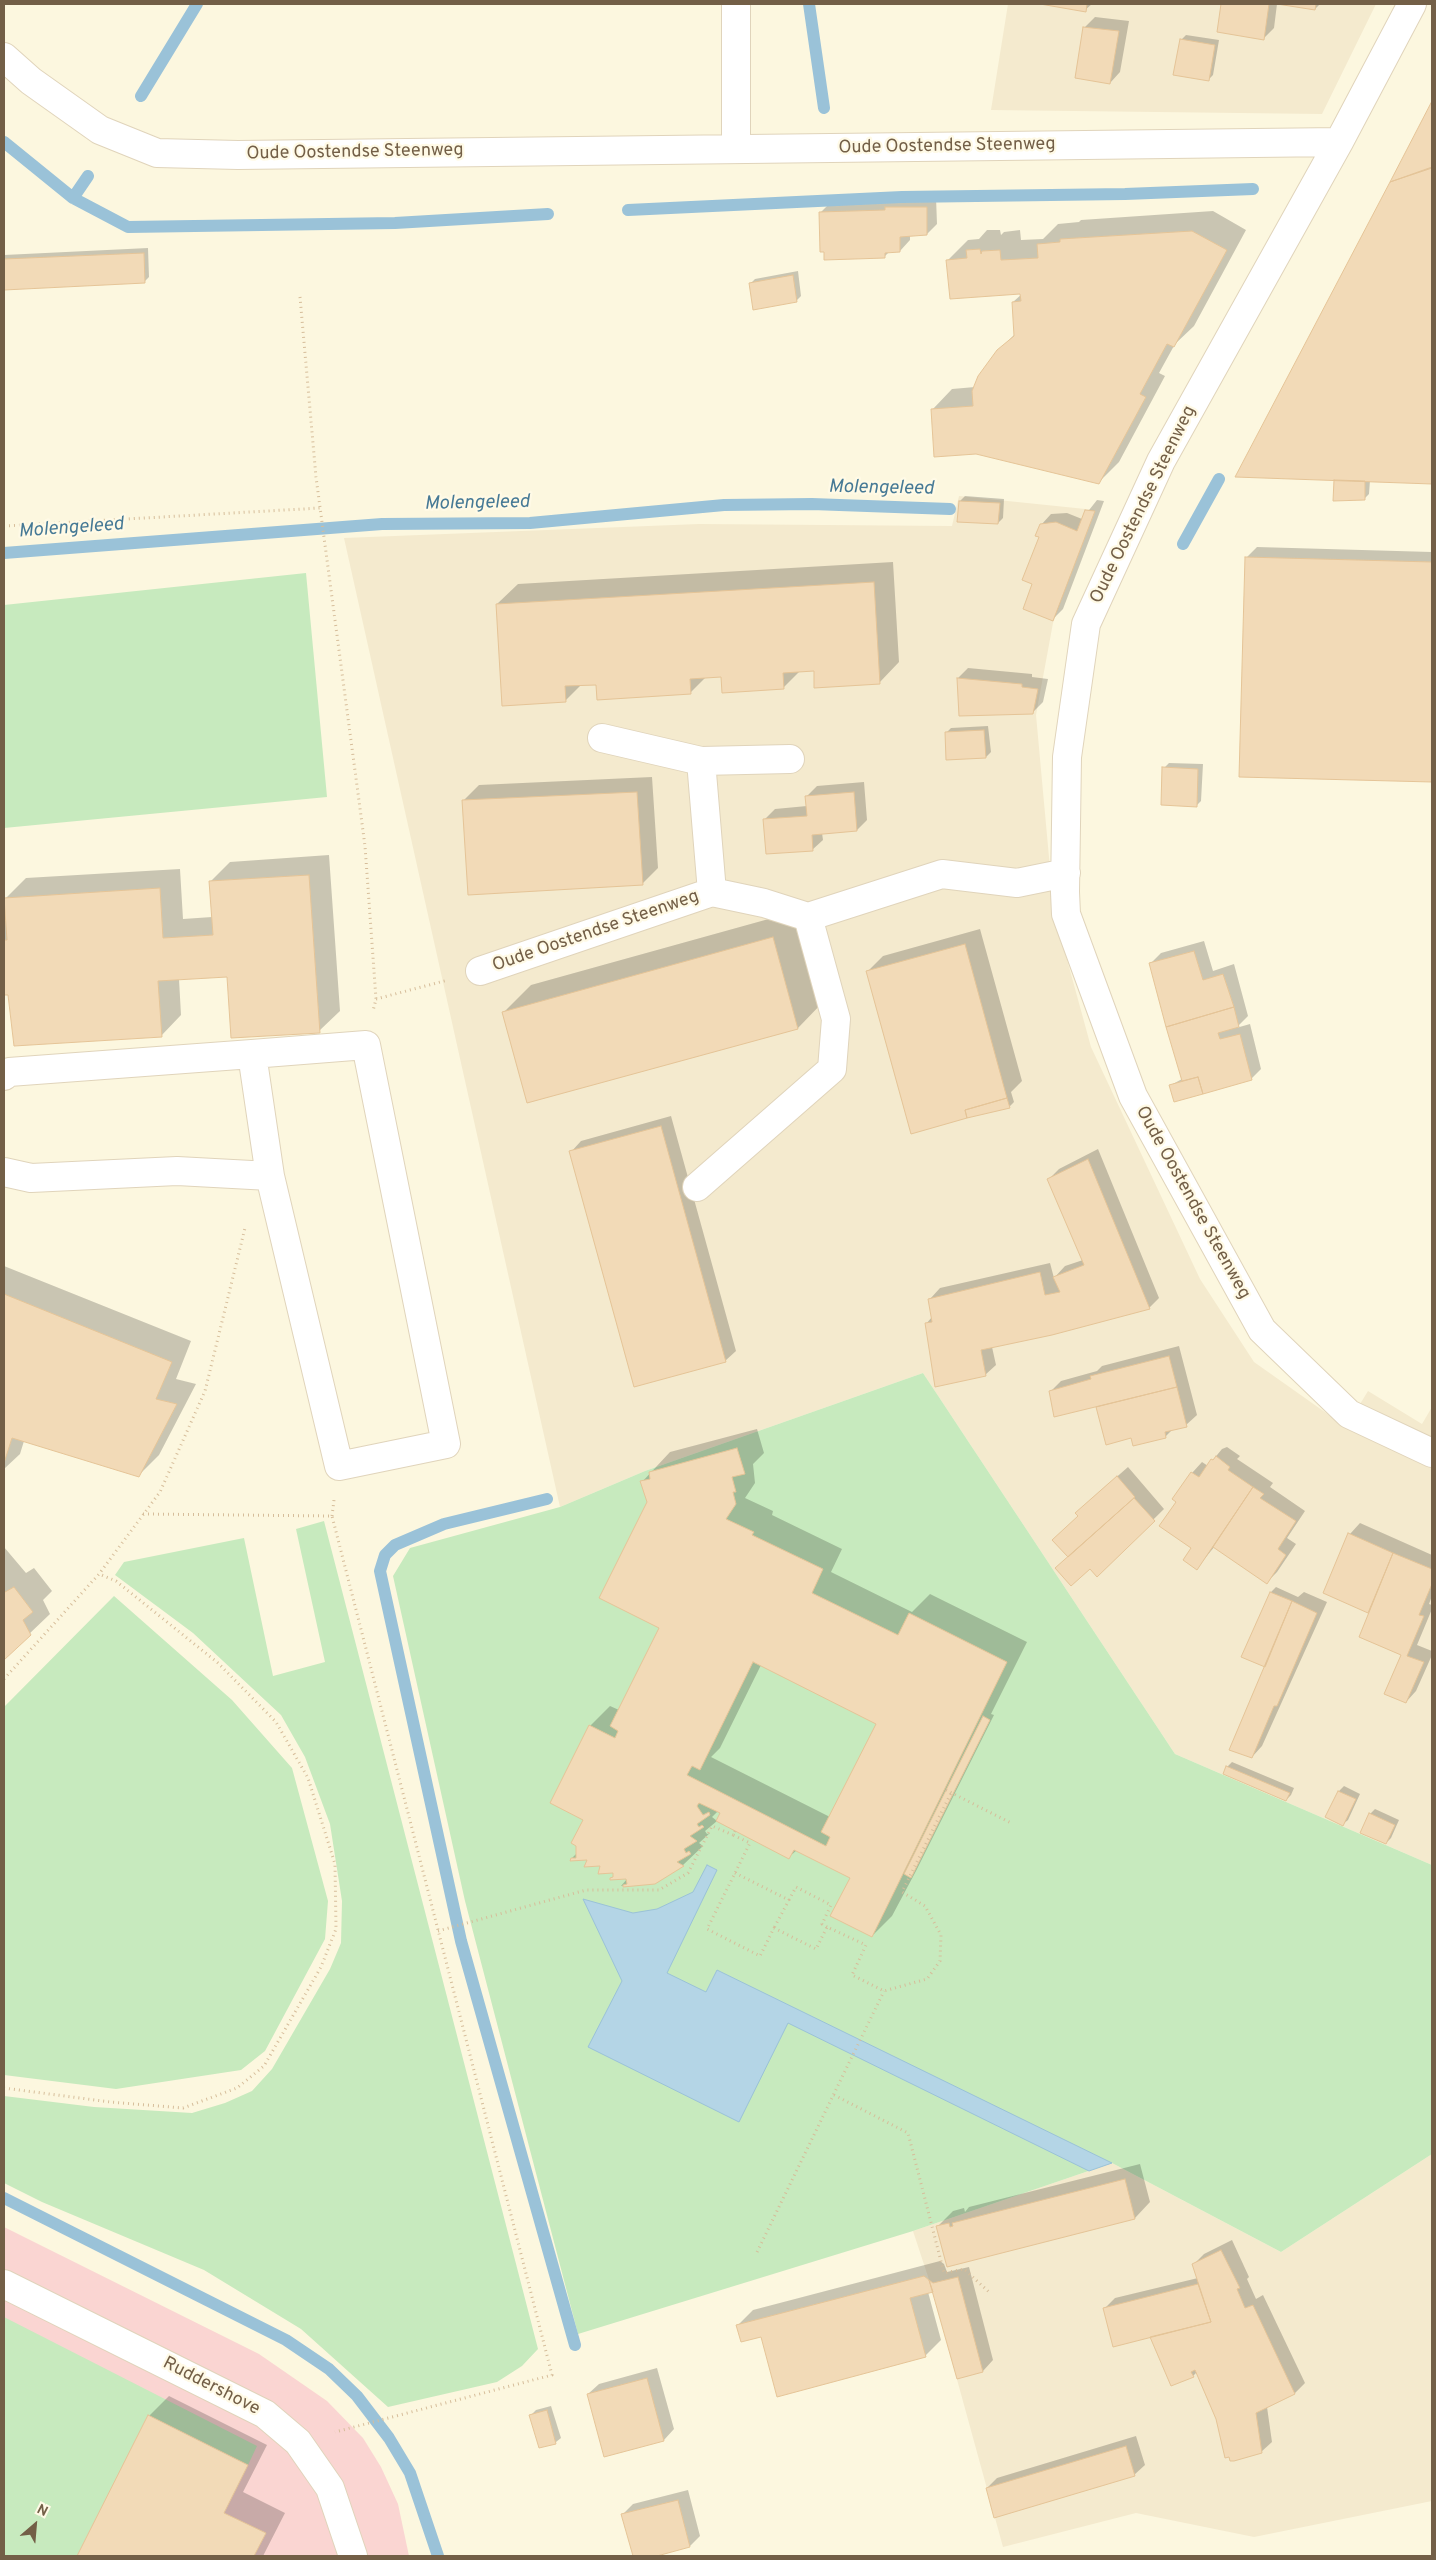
<!DOCTYPE html>
<html>
<head>
<meta charset="utf-8">
<style>
	body { margin:0 }
	#map { position:relative; width:1436px; height:2560px; overflow:hidden; background:#fcf7df; font-family:Overpass,sans-serif }
	canvas { display:block }
	.frame { position:absolute; inset:0; border:5px solid #735f47; pointer-events:none }
	.north { position:absolute; left:10px; top:2500px; width:50px; height:50px; -webkit-text-stroke:4px #fffae6; paint-order:stroke; rotate:27deg; font-size:14px; font-weight:700; line-height:20px; text-align:center; color:#735f47 }
	.north::after { content:''; display:block; margin:auto; width:18px; height:22px; background:#735f47; clip-path:polygon(50% 0,100% 100%,50% 72%,0 100%) }
</style>
</head>
<body>
<div id="map">
<canvas width="1436" height="2560"></canvas>
<div class="frame"></div>
<div class="north">N</div>
</div>
<script>
const g = document.querySelector('canvas').getContext('2d');
g.lineJoin = 'round';
function fillPath(path, color) { g.fillStyle = color; g.fill(path, 'evenodd'); }
const toPath = rows => new Path2D(rows.map(r => 'M' + r).join(''));
function strokePath(path, color, width, dash) { g.strokeStyle = color; g.lineWidth = width; g.lineCap = dash ? 'butt' : 'round'; g.setLineDash(dash || []); g.stroke(path); }
function write(font, color, halo, rows, align = 'center') {
  g.font = font + ' Overpass,sans-serif'; g.lineWidth = 4.5; g.setLineDash([]); g.textBaseline = 'middle'; g.strokeStyle = halo; g.fillStyle = color; for (const [text, x, y, turn = 0] of rows) {
    g.save(); g.translate(x, y); g.rotate((+turn || 0) * Math.PI / 180); g.textAlign = isNaN(turn) ? turn : align; if (halo) g.strokeText(text, 0, 0); g.fillText(text, 0, 0); g.restore();
  }
}
fillPath(toPath([
	[1008,4,1376,4,1322,114,991,110],
	[959,496,1095,510,1053,623,1036,715,1054,912,1091,1047,1200,1279,1254,1362,1346,1427,1368,1391,1422,1424,1432,1407,1432,1865,1175,1754,923,1373,645,1471,560,1507,344,538,699,524,952,526],
	[1432,2154,1432,2501,1254,2537,1136,2513,1003,2547,933,2292,913,2231,1112,2163,1281,2252]
]), '#f4eace');
fillPath(toPath([
	[4,2227,259,2354,327,2401,363,2438,381,2467,398,2504,409,2556,4,2556]
]), '#fad5d2');
fillPath(toPath([
	[306,573,327,797,4,828,4,605],
	[923,1373,1175,1754,1432,1865,1432,2154,1281,2252,1112,2163,913,2231,578,2334,465,1901,393,1576,410,1548,560,1507,645,1471],
	[324,1521,538,2349,522,2366,497,2382,388,2407,301,2329,204,2270,42,2202,4,2183,4,2096,94,2107,192,2113,225,2103,252,2091,272,2069,330,1969,341,1943,342,1901,330,1824,305,1757,281,1715,193,1633,115,1575,124,1562,244,1538,273,1676,325,1662,296,1529],
	[114,1596,232,1700,292,1768,328,1901,325,1939,265,2051,241,2070,116,2089,4,2075,4,1707],
	[4,2317,257,2446,248,2465,148,2415,77,2556,4,2556]
]), '#c7eabe');
const water = toPath([
	[707,1865,717,1870,667,1973,706,1992,717,1970,1112,2163,1089,2171,788,2023,739,2122,588,2047,622,1981,583,1899,633,1913,657,1909,693,1892,707,1865]
]);
fillPath(water, '#b4d5e6');
strokePath(water, '#9ac2d8', 1);
fillPath(toPath([
	[1041,4,1092,4,1085,10],
	[1223,4,1277,4,1274,28,1263,39,1218,31],
	[1285,4,1320,4,1315,9],
	[1095,17,1129,21,1120,72,1110,83,1084,28],
	[1186,35,1219,40,1213,75,1208,80,1181,40],
	[1432,104,1432,482,1370,480,1369,494,1364,499,1335,500,1391,182],
	[896,197,936,197,937,224,927,234,910,235,910,240,900,251,890,251,884,257,820,213,831,202,893,200],
	[1213,211,1246,230,1194,326,1175,344,1159,373,1165,376,1119,462,1099,482,932,410,952,389,975,387,998,351,1016,333,1013,302,1023,293,948,260,968,240,979,239,987,230,1000,230,1001,235,1004,232,1020,230,1021,240,1043,239,1058,224,1079,222,1081,220],
	[148,248,149,277,144,282,4,289,4,255],
	[798,271,801,296,796,301,750,284,755,279],
	[965,496,1004,499,1003,518,998,523,960,501],
	[1097,500,1104,501,1063,609,1053,619,1034,584,1041,525,1051,514,1067,513,1082,519],
	[1257,547,1432,552,1432,781,1240,775,1247,557],
	[893,562,899,662,879,683,815,670,800,671,783,688,723,675,707,676,690,693,582,684,565,701,497,604,518,584],
	[968,668,1032,674,1032,677,1048,679,1043,702,1033,712,958,678],
	[988,726,991,752,986,757,946,733,951,728],
	[1169,763,1203,764,1201,801,1196,806,1164,768],
	[652,777,658,868,642,884,463,801,479,785],
	[864,782,867,820,857,830,822,833,823,840,812,850,764,820,775,809,807,806,807,796,817,786],
	[329,855,340,1011,319,1031,228,975,179,979,181,1015,161,1036,4,994,4,921,7,921,5,899,26,878,180,869,183,919,212,917,210,882,230,862],
	[801,910,825,1000,798,1028,528,1102,504,1012,531,985],
	[980,929,1022,1081,1011,1092,1014,1102,1009,1107,868,971,883,956],
	[1204,941,1213,971,1234,964,1248,1016,1236,1028,1250,1024,1261,1069,1251,1079,1171,1085,1182,1079,1150,964,1161,953],
	[671,1116,736,1351,725,1361,571,1152,581,1141],
	[1098,1149,1159,1298,1149,1308,992,1347,996,1365,985,1375,926,1324,932,1317,930,1299,940,1288,1050,1263,1054,1278,1065,1266,1083,1260,1049,1179,1059,1169],
	[4,1266,191,1341,176,1379,196,1384,159,1455,138,1476,24,1441,20,1454,4,1469],
	[1179,1346,1197,1415,1186,1425,1173,1429,1165,1437,1132,1437,1107,1443,1097,1406,1050,1392,1061,1381,1097,1371,1102,1366],
	[757,1429,764,1453,753,1464,755,1483,745,1498,773,1511,772,1515,842,1549,831,1572,912,1612,930,1594,1027,1642,991,1714,994,1715,916,1871,892,1916,872,1936,851,1878,797,1850,789,1857,718,1811,712,1817,717,1821,705,1831,707,1834,710,1833,699,1843,703,1846,683,1865,655,1883,621,1886,628,1878,589,1859,572,1858,577,1853,585,1820,590,1726,610,1706,619,1710,660,1627,648,1502,642,1482,670,1452],
	[761,1665,877,1723,830,1817,711,1757,720,1748],
	[1227,1447,1240,1456,1237,1459,1273,1483,1270,1487,1305,1511,1287,1538,1296,1544,1277,1572,1267,1582,1215,1546,1197,1568,1193,1548,1177,1502,1192,1473,1202,1462,1208,1466,1222,1449],
	[1128,1467,1164,1509,1097,1575,1090,1567,1069,1556,1079,1516,1087,1503],
	[1360,1523,1432,1555,1432,1596,1429,1604,1432,1605,1432,1609,1417,1645,1432,1651,1432,1655,1416,1691,1406,1702,1403,1655,1370,1612,1324,1593,1350,1534],
	[4,1547,26,1573,34,1568,52,1591,43,1600,50,1614,4,1658],
	[1276,1587,1298,1597,1304,1592,1327,1602,1262,1746,1252,1757,1266,1666,1243,1657,1271,1592],
	[1232,1762,1294,1788,1291,1795,1286,1800,1227,1767],
	[1344,1786,1360,1794,1348,1820,1343,1824,1327,1817,1339,1791],
	[1375,1809,1399,1820,1391,1838,1386,1843,1370,1814],
	[1140,2164,1150,2202,1135,2218,948,2265,938,2226,953,2211,964,2208,965,2212,969,2207],
	[1232,2240,1249,2277,1247,2279,1256,2299,1263,2295,1305,2383,1295,2393,1267,2407,1272,2442,1261,2452,1217,2419,1197,2372,1193,2376,1151,2336,1105,2308,1115,2298,1198,2278,1194,2264,1204,2254],
	[940,2261,944,2264,947,2272,969,2267,993,2360,983,2371,958,2377,933,2291,928,2292,941,2340,925,2356,738,2325,753,2310],
	[657,2368,674,2429,664,2440,588,2394,599,2384],
	[169,2396,267,2445,243,2492,285,2513,263,2556,79,2556,149,2416],
	[551,2406,561,2438,556,2442,540,2447,531,2415,536,2410],
	[1136,2436,1145,2465,1134,2475,987,2488,997,2478],
	[688,2490,700,2536,690,2546,652,2556,634,2556,623,2514,633,2504]
]), '#0003');
strokePath(toPath([
	[809,4,824,108],
	[141,96,197,4],
	[4,142,73,198,88,176],
	[73,198,128,227,395,223,548,214],
	[628,210,902,197,1125,194,1253,189],
	[1183,544,1219,479],
	[4,553,382,524,530,523,724,505,812,504,950,509],
	[547,1499,444,1524,395,1545,385,1555,380,1571,461,1941,575,2345],
	[4,2198,286,2340,329,2369,357,2396,389,2438,410,2473,438,2556]
]), '#9ac2d8', 12);
const building = toPath([
	[1040,4,1087,4,1086,12,1040,4],
	[1221,4,1269,4,1264,40,1217,32,1221,4],
	[1277,4,1316,4,1315,10,1277,4],
	[1083,27,1119,31,1110,84,1075,78,1083,27],
	[1180,39,1215,45,1209,81,1173,75,1180,39],
	[1432,101,1432,167,1390,182,1432,101],
	[1432,168,1432,484,1235,477,1390,182,1432,168],
	[885,207,927,207,927,235,900,237,900,252,885,253,885,258,824,260,824,252,820,252,819,212,885,210,885,207],
	[1192,231,1227,250,1174,347,1167,344,1140,394,1146,397,1099,484,976,454,934,457,931,409,973,406,972,391,978,376,997,350,1014,336,1012,302,1021,301,1020,294,950,299,946,260,967,258,966,250,980,249,981,254,982,251,1000,250,1001,260,1038,258,1037,244,1060,242,1060,239,1192,231],
	[144,253,145,283,4,290,4,259,144,253],
	[793,275,797,302,753,310,749,283,793,275],
	[1334,480,1365,481,1365,500,1333,501,1334,480],
	[959,501,1000,503,998,524,957,522,959,501],
	[1085,510,1095,511,1053,621,1023,609,1032,584,1022,580,1039,537,1035,536,1040,524,1056,522,1077,531,1085,510],
	[1245,557,1432,562,1432,782,1239,777,1245,557],
	[874,582,880,684,814,688,814,671,783,673,784,689,722,693,721,677,690,679,691,694,597,700,596,685,565,686,566,702,502,706,496,604,874,582],
	[957,678,1022,684,1022,687,1038,689,1033,714,959,716,957,678],
	[984,730,986,758,946,760,945,732,984,730],
	[1162,767,1198,769,1197,807,1161,805,1162,767],
	[637,792,643,885,468,895,462,800,637,792],
	[854,792,857,831,812,835,813,851,766,854,763,819,807,816,805,796,854,792],
	[309,875,320,1033,231,1038,227,977,158,981,162,1037,14,1046,8,995,4,995,4,940,7,940,4,898,160,888,163,938,213,935,209,881,309,875],
	[773,937,798,1029,527,1103,502,1012,773,937],
	[965,944,1007,1098,965,1110,967,1118,911,1134,866,971,965,944],
	[1194,951,1203,980,1223,974,1234,1007,1166,1027,1149,963,1194,951],
	[1234,1007,1239,1027,1218,1033,1220,1039,1240,1034,1252,1080,1203,1094,1198,1077,1182,1081,1166,1027,1234,1007],
	[1198,1077,1203,1094,1174,1102,1169,1085,1198,1077],
	[1007,1098,1010,1108,967,1118,965,1110,1007,1098],
	[661,1126,726,1362,634,1387,569,1151,661,1126],
	[1088,1159,1150,1309,1052,1335,981,1350,986,1376,935,1387,925,1323,932,1322,928,1299,1040,1272,1045,1295,1060,1292,1053,1277,1084,1265,1047,1179,1088,1159],
	[4,1294,172,1362,156,1399,177,1404,139,1477,12,1438,4,1463,4,1294],
	[1169,1356,1177,1387,1054,1417,1049,1391,1091,1379,1090,1376,1169,1356],
	[1177,1387,1187,1427,1165,1432,1166,1438,1133,1446,1131,1438,1106,1445,1096,1407,1177,1387],
	[737,1448,745,1474,732,1477,736,1492,733,1492,736,1504,726,1519,754,1532,752,1535,823,1569,812,1593,898,1635,909,1613,1007,1662,872,1937,830,1916,850,1878,794,1850,789,1859,716,1821,720,1813,699,1803,697,1806,703,1815,709,1812,710,1815,697,1824,699,1827,702,1825,704,1827,690,1836,697,1841,684,1849,686,1853,689,1851,691,1854,677,1862,684,1866,655,1884,623,1887,623,1885,627,1884,626,1879,610,1880,610,1878,613,1877,613,1873,598,1874,600,1866,584,1867,587,1860,570,1861,571,1858,576,1858,576,1846,571,1843,583,1820,550,1803,589,1725,615,1738,618,1731,610,1726,659,1628,599,1598,647,1502,640,1481,650,1479,649,1472,737,1448],
	[753,1662,876,1724,821,1832,830,1837,826,1846,687,1775,692,1766,700,1770,753,1662],
	[1216,1456,1230,1467,1228,1470,1253,1487,1197,1570,1183,1560,1191,1548,1159,1526,1176,1502,1172,1499,1191,1472,1199,1477,1211,1459,1213,1460,1216,1456],
	[1117,1476,1135,1497,1068,1557,1052,1540,1078,1516,1075,1513,1117,1476],
	[1253,1487,1264,1494,1260,1498,1296,1521,1278,1549,1286,1555,1267,1584,1213,1547,1253,1487],
	[1134,1498,1155,1521,1097,1577,1090,1569,1071,1586,1055,1568,1134,1498],
	[1348,1533,1393,1553,1368,1613,1323,1593,1348,1533],
	[1393,1553,1432,1569,1432,1584,1419,1615,1424,1616,1407,1656,1424,1662,1406,1703,1384,1694,1401,1655,1359,1637,1393,1553],
	[14,1587,33,1612,23,1620,31,1635,4,1660,4,1590,5,1592,14,1587],
	[1270,1592,1292,1601,1265,1667,1241,1657,1270,1592],
	[1292,1601,1317,1613,1277,1706,1274,1706,1252,1758,1229,1750,1292,1601],
	[983,1716,990,1720,911,1878,904,1874,983,1716],
	[1226,1766,1290,1793,1286,1801,1223,1774,1226,1766],
	[1338,1791,1356,1799,1343,1826,1325,1817,1338,1791],
	[1369,1813,1395,1825,1386,1844,1360,1833,1369,1813],
	[1125,2179,1135,2219,947,2267,936,2226,949,2223,950,2227,953,2226,952,2223,1125,2179],
	[1221,2250,1240,2288,1237,2289,1245,2308,1253,2305,1295,2394,1256,2413,1262,2453,1234,2461,1230,2461,1229,2457,1225,2458,1216,2419,1195,2370,1191,2372,1194,2377,1171,2386,1150,2337,1211,2322,1192,2264,1221,2250],
	[924,2276,929,2280,933,2292,910,2298,926,2357,777,2397,761,2337,741,2342,736,2325,924,2276],
	[958,2277,983,2372,957,2379,929,2280,933,2283,958,2277],
	[1198,2284,1211,2322,1113,2347,1103,2308,1198,2284],
	[647,2378,664,2441,604,2457,587,2394,647,2378],
	[547,2410,556,2444,539,2448,529,2415,547,2410],
	[148,2415,248,2465,224,2513,266,2533,254,2556,77,2556,148,2415],
	[1126,2446,1135,2476,994,2518,986,2488,1126,2446],
	[678,2500,690,2547,657,2556,633,2556,621,2514,678,2500]
]);
fillPath(building, '#f2dab7');
strokePath(building, '#e5c497', 1);
const minor = toPath([
	[1412,4,1339,142,1161,461,1086,624,1067,757,1065,892,1066,914,1133,1096,1262,1330,1349,1414,1432,1453],
	[4,57,31,81,100,130,157,153,238,155,1339,142],
	[736,149,736,4],
	[602,738,701,761,790,759],
	[701,761,712,892],
	[480,971,712,892,764,903,808,917,942,874,1017,883,1066,873],
	[4,1076,9,1072,252,1054,366,1045,446,1444,339,1466,270,1176,252,1054],
	[4,1172,31,1178,177,1171,270,1176],
	[697,1187,832,1069,836,1019,808,917],
	[4,2284,265,2414,298,2442,330,2488,353,2556]
]);
strokePath(minor, '#e0d4bb', 30);
strokePath(toPath([
	[300,297,316,477,365,846,376,999,373,1011],
	[4,526,320,508],
	[376,999,448,980],
	[143,1514,332,1516,552,2375,335,2432],
	[332,1516,334,1500],
	[4,1679,99,1574,160,1492,205,1391,245,1228],
	[946,1790,1011,1823],
	[735,1831,733,1835,750,1843,707,1929,760,1956,774,1928,816,1949,827,1927,866,1945,852,1975,884,1991,927,1979,940,1961,941,1935,925,1906,902,1892,951,1793],
	[735,1873,789,1900,774,1928],
	[789,1900,796,1887,831,1905,822,1924,827,1927],
	[438,1931,586,1890,659,1890,688,1873,712,1826,733,1835],
	[4,2088,110,2102,183,2108,237,2088,264,2066,321,1967,336,1929,335,1864,308,1778,276,1722,218,1663,116,1581,99,1574],
	[834,2095,908,2133,944,2273,964,2269,989,2292],
	[757,2252,884,1991]
]), '#d6bd9a', 3, [1, 4]);
strokePath(minor, '#fff', 28);
write('18px', '#735f47', '#fffae6', [
	["Oude Oostendse Steenweg",947,147,-1],
	["Oude Oostendse Steenweg",355,153,-1],
	["Oude Oostendse Steenweg",1144,505,-64],
	["Oude Oostendse Steenweg",596,932,-19],
	["Oude Oostendse Steenweg",1192,1203,61],
	["Ruddershove",211,2387,27]
]);
write('italic 19px', '#467995', '#fffae6', [
	["Molengeleed",881,489,1],
	["Molengeleed",477,504,-1],
	["Molengeleed",71,529,-4]
]);
</script>
</body>
</html>
